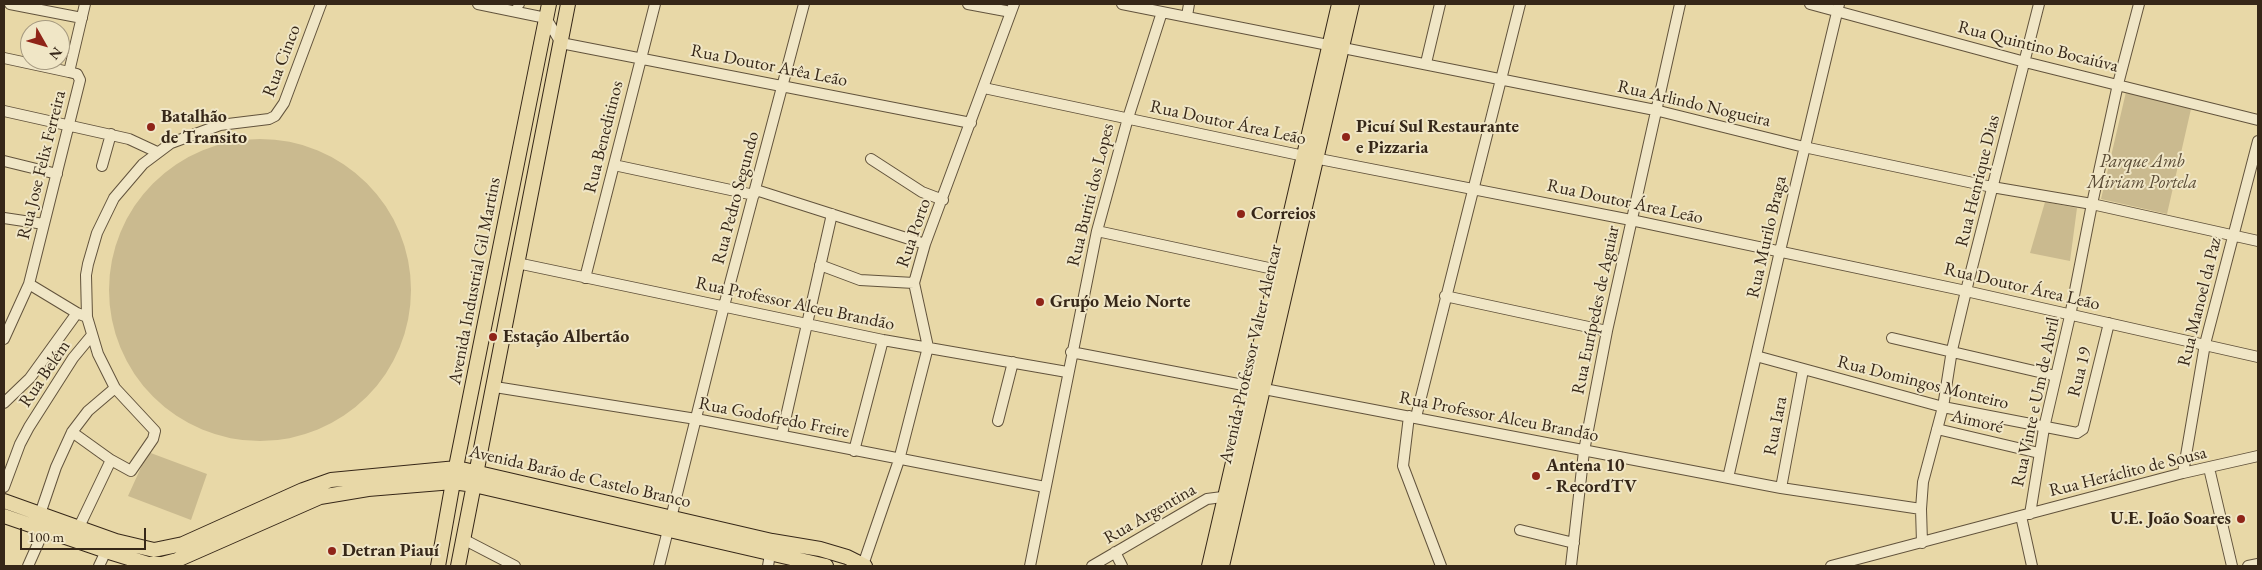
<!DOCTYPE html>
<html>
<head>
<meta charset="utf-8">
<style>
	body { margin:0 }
	#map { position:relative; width:2262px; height:570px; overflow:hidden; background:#e8d8a7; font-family:"EB Garamond",serif }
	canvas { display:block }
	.frame { position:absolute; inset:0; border:5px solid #362718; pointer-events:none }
	.north { position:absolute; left:20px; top:20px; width:50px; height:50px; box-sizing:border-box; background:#f0e6c6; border:1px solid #a69a80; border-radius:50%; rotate:128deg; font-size:14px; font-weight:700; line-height:20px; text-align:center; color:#362718 }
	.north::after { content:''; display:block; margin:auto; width:18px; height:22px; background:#8f2418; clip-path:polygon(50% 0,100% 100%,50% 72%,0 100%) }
	.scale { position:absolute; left:20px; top:528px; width:126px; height:22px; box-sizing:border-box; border:2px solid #362718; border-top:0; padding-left:6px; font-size:15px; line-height:18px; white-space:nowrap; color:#362718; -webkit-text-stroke:4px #f0e6c6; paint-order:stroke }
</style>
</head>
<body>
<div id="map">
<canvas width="2262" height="570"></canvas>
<div class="frame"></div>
<div class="north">N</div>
<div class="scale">100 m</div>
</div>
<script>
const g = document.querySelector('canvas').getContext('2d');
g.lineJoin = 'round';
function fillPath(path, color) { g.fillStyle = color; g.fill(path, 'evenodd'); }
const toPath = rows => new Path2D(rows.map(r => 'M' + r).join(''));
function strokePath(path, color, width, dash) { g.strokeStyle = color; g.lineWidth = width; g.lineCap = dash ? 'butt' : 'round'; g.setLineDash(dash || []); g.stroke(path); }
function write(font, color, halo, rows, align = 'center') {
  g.font = font + ' "EB Garamond",serif'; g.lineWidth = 4; g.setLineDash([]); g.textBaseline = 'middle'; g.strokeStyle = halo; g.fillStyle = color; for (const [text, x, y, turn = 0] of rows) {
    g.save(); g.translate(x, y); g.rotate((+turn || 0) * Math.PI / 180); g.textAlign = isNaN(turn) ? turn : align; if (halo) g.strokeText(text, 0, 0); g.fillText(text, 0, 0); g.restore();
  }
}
fillPath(toPath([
	[2126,92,2191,109,2167,214,2101,199],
	'109 290a151 151 0 1 1 302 0a151 151 0 1 1-302 0Z',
	[2045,202,2077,208,2070,261,2030,253],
	[148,452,207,474,191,520,128,496]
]), '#caba8f');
const minor = toPath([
	[10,4,82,18],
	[478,4,546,18,561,43,971,123],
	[518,4,519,4],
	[968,4,1011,12],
	[1122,4,1655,110,1804,147,1992,187,2092,204,2258,241],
	[1810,4,2025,62,2258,120],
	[1187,16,1189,4],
	[4,58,69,72,77,74,80,80,29,284,4,339],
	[1426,63,1440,4],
	[69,72,85,4],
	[984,88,1304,156,1631,220,1966,291,2258,357],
	[4,111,129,139,157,152],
	[871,159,922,192,943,200],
	[4,161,57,174],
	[614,165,754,195],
	[102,166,111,134],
	[756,190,925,244],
	[4,218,44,224],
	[1097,231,1278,270],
	[517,263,883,340,1067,372],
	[820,265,860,280,914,283],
	[585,278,655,4],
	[29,284,77,313],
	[1445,296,1607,331],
	[1892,338,2056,376],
	[1071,352,1781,488,1921,509],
	[1756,356,1943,407,2077,433,2083,429,2109,323],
	[495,387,696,419,1045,487],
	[4,403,30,378,77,313,87,317],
	[1409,416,1403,466,1441,566],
	[1416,417,1520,4],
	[998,421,1013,362],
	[1937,429,2039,453],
	[72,432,111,460,131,471,153,439,155,431,115,388,98,354,87,317,86,275,88,264,97,233,114,198,143,164,171,143,220,125,269,119,275,116,284,103,321,4],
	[782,434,832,214],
	[854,451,883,340],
	[2209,468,2232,566],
	[2183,473,2205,344,2258,141],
	[1728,478,1780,251,1839,4],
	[4,487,20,444,29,427,73,358,92,335],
	[1781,488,1803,370],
	[40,514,56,467,72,432,88,411,115,388],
	[2030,514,2044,428,2070,316,2092,204,2118,84,2139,4],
	[2021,516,2032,566],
	[79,527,111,460],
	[1520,530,1574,543],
	[463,539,515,566],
	[1922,543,1921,509,1923,482,1943,407,1952,350,1966,291,2039,4],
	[1115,552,1122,566],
	[863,565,899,460,928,347,914,283,925,244,1014,4],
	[28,566,44,530],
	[99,566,106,551],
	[659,566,724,306,804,4],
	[768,566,771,548],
	[1030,566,1097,231,1128,118,1162,12],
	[1092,566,1207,499,1230,496],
	[1571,566,1584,451,1607,331,1680,4],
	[1831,566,2183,473,2258,456],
	[2248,566,2258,564]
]);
const major = toPath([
	[4,501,116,541,154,550,183,544,303,490,331,480,457,468,772,541,820,549,847,557,865,566],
	[4,516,106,551,148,564,162,564,177,560,320,497,368,489,453,482,474,485,826,566],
	[438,566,453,482,549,4],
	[458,566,568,4],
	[1209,566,1339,4],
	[1222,566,1352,4]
]);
strokePath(minor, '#62533c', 12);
strokePath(major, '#362718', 16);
strokePath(minor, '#f0e6c6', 10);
strokePath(major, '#e8d8a7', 14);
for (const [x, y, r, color] of [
	[151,127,5,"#8f2418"],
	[1346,137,5,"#8f2418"],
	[1241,214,5,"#8f2418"],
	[1040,302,5,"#8f2418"],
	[493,337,5,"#8f2418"],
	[1536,476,5,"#8f2418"],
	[2241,519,5,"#8f2418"],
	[332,551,5,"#8f2418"]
]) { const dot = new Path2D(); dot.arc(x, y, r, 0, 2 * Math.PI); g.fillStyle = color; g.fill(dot); strokePath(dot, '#f0e6c6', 2); }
write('18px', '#362718', '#f0e6c6', [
	["Rua Quintino Bocaiúva",2038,47,14],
	["Rua Cinco",282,61,-69],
	["Rua Doutor Arêa Leão",769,66,11],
	["Rua Arlindo Nogueira",1694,104,13],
	["Rua Doutor Área Leão",1228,123,12],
	["Rua Beneditinos",604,137,-76],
	["Rua Jose Felix Ferreira",42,165,-76],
	["Rua Henrique Dias",1978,181,-76],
	["Rua Buriti dos Lopes",1091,195,-76],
	["Rua Pedro Segundo",736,198,-75],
	["Rua Doutor Área Leão",1625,202,12],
	["Rua Porto",914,233,-71],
	["Rua Murilo Braga",1767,237,-77],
	["Avenida Industrial Gil Martins",475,281,-79],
	["Rua Doutor Área Leão",2022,287,13],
	["Rua Manoel da Paz",2200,302,-76],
	["Rua Professor Alceu Brandão",795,304,12],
	["Rua Eurípedes de Aguiar",1596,310,-78],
	["Avenida Professor Valter Alencar",1251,354,-77],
	["Rua 19",2080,372,-76],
	["Rua Belém",45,374,-56],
	["Rua Domingos Monteiro",1923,383,14],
	["Rua Vinte e Um de Abril",2036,402,-78],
	["Rua Professor Alceu Brandão",1499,417,11],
	["Rua Godofredo Freire",774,418,11],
	["Aimoré",1977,422,13],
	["Rua Iara",1776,426,-79],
	["Rua Heráclito de Sousa",2128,472,-14],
	["Avenida Barão de Castelo Branco",580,477,13],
	["Rua Argentina",1150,514,-30]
]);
write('bold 18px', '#362718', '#f0e6c6', [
	["Batalhão",161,117],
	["de Transito",161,138],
	["Picuí Sul Restaurante",1356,127],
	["e Pizzaria",1356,148],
	["Correios",1251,214],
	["Gruṕo Meio Norte",1050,302],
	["Estação Albertão",503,337],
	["Antena 10",1546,466],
	["- RecordTV",1546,487],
	["U.E. João Soares",2231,519,"right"],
	["Detran Piauí",342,551]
], 'left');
write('italic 18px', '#5b4c36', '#f0e6c6', [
	["Parque Amb",2142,162],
	["Miriam Portela",2142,183]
]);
</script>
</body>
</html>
